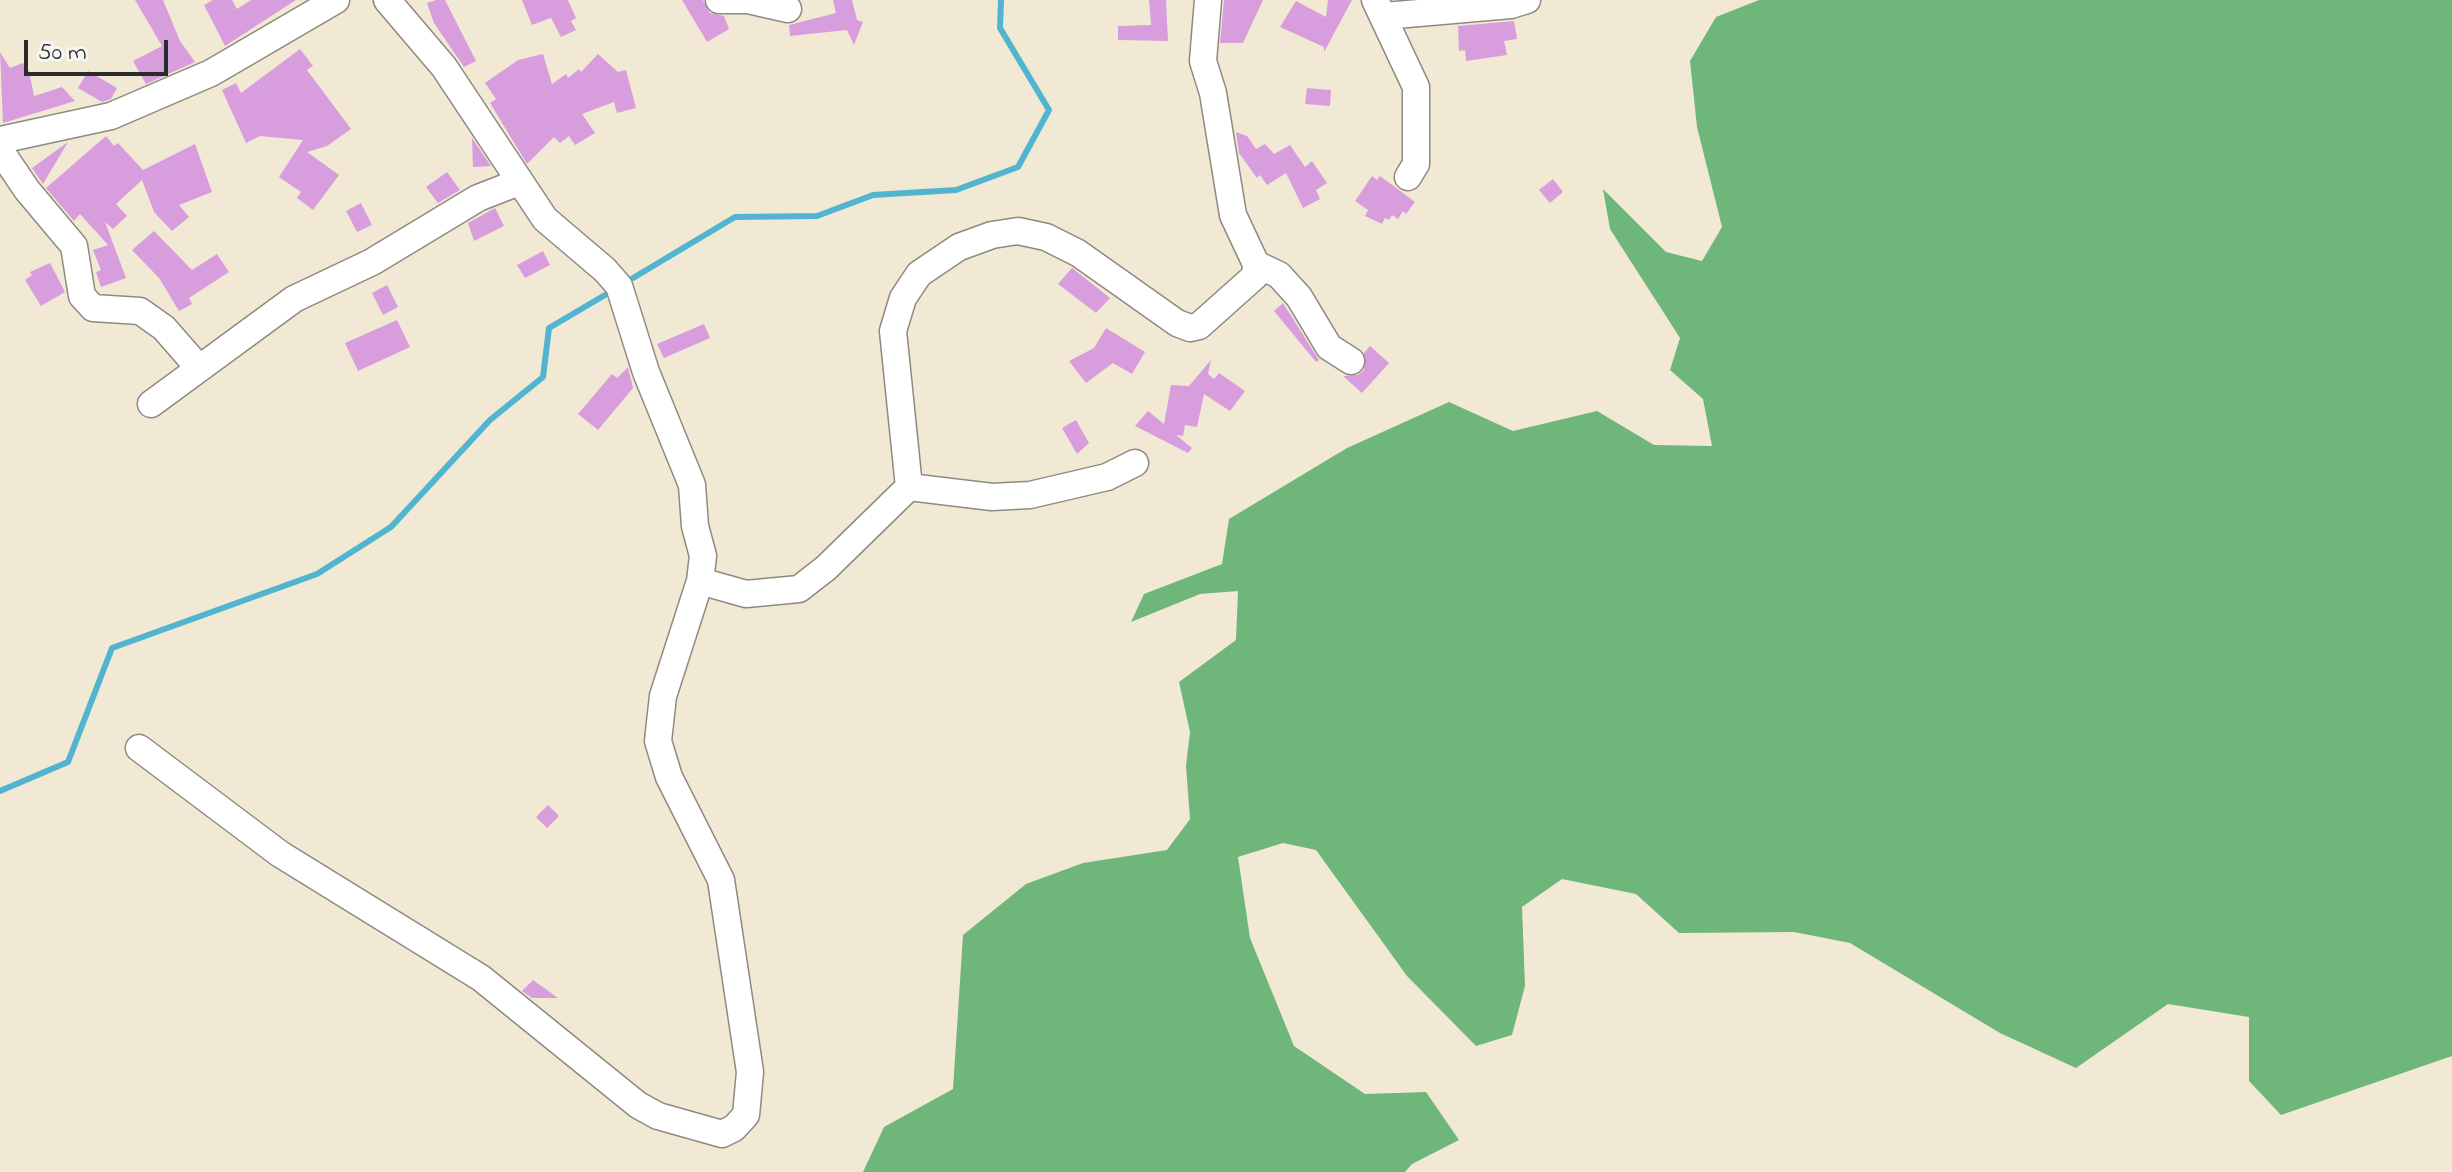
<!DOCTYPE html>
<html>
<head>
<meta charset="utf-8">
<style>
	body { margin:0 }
	#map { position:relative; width:2452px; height:1172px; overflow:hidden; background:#f2e9d5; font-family:"Indie Flower",sans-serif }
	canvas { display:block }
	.scale { position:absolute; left:24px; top:40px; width:144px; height:36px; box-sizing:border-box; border:4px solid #2b2b2b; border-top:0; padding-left:10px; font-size:24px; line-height:28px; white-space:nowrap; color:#2b2b2b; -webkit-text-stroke:6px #f6f6f2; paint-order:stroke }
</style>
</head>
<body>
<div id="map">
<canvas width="2452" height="1172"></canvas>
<div class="scale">50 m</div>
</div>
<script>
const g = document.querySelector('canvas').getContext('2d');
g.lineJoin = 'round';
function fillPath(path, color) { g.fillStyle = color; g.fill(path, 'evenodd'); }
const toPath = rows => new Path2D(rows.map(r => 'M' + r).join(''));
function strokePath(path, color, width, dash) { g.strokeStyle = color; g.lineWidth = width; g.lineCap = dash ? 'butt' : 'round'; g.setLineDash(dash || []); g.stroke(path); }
fillPath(toPath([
	[1759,0,2452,0,2452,1056,2281,1115,2249,1081,2249,1017,2168,1004,2076,1068,2000,1033,1850,943,1794,932,1679,933,1636,894,1562,879,1522,907,1525,986,1512,1035,1476,1046,1407,976,1316,850,1283,843,1238,857,1250,938,1294,1046,1365,1094,1426,1092,1459,1140,1412,1164,1405,1172,863,1172,884,1127,953,1089,963,935,1026,884,1083,863,1167,850,1190,819,1186,766,1190,732,1179,682,1236,640,1238,591,1200,594,1131,622,1144,594,1222,564,1229,519,1347,448,1449,402,1513,431,1597,411,1654,445,1712,446,1703,399,1670,370,1680,338,1610,229,1603,189,1666,252,1702,261,1722,227,1697,127,1690,61,1716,17]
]), '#6fb67a');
strokePath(toPath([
	[633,278,735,217,817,216,873,195,956,190,1018,167,1049,110,1000,28,1001,0],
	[0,791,68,762,112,648,317,574,391,527,490,420,543,377,549,328,605,295]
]), '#51b5cf', 6);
fillPath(toPath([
	[135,0,163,0,180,41,195,62,146,84,133,61,162,46],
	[213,0,232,0,237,9,251,0,296,0,225,46,204,5],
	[436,0,445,0,476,61,464,67,434,23,427,3],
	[522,0,568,0,576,18,571,21,576,30,561,37,551,18,532,25],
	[682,0,703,0,710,13,724,16,729,29,707,42],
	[833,0,852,0,857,20,863,22,854,45,847,30,790,36,789,25,836,13],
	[1149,0,1166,0,1168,41,1118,40,1118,26,1151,25],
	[1224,0,1263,0,1243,43,1220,43],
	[1328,0,1352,0,1324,52,1324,47,1280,27,1296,1,1326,17],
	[1514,21,1517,39,1504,41,1507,55,1466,61,1465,50,1459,51,1458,26],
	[300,49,313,66,307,70,351,129,327,146,307,152,339,175,313,210,297,198,301,192,279,177,303,140,260,136,246,143,222,90,236,83,241,93],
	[0,52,10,68,23,63,29,71,34,96,62,87,75,101,3,123],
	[543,54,552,84,566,74,568,78,579,69,581,72,598,54,618,72,626,70,636,108,617,113,614,102,582,114,595,133,575,145,569,136,560,143,554,137,527,164,490,103,496,99,485,83,518,60],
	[88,71,117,88,111,99,102,102,78,88],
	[1307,88,1331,90,1330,106,1305,104],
	[1236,132,1247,136,1256,149,1265,144,1274,154,1290,145,1305,167,1312,161,1327,183,1316,190,1320,199,1303,208,1286,173,1267,185,1260,175,1257,178,1239,153],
	[106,136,114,146,118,143,143,170,195,144,212,192,179,205,189,217,172,231,154,212,142,180,116,204,127,216,113,229,105,222,126,278,101,287,96,272,101,270,93,250,108,245,80,214,74,221,46,188],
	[472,138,491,166,473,167],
	[68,142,43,184,32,168],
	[447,172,460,190,438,203,426,187],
	[1372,176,1377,180,1380,176,1415,202,1406,214,1403,211,1398,219,1392,215,1389,220,1385,218,1382,224,1365,216,1368,210,1355,201],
	[1553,179,1563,192,1550,203,1539,190],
	[361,203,372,225,357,232,346,211],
	[495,208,504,226,474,241,468,223],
	[154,231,192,270,217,254,229,272,189,298,192,304,179,311,159,278,132,250],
	[543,251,550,265,525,278,517,265],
	[50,263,65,292,41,306,25,280,32,275,30,272],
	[1072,268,1110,298,1096,313,1058,284],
	[387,285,398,307,383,315,372,293],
	[1283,303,1319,360,1316,362,1274,311],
	[397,320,410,347,358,371,345,343],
	[704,324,710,338,664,358,657,344],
	[1106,328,1145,352,1132,374,1113,363,1086,383,1069,361,1094,348],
	[1370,346,1389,363,1362,393,1343,376,1358,375,1364,370,1364,353],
	[1211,360,1208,374,1214,379,1219,373,1245,391,1230,411,1204,394,1197,427,1185,425,1183,436,1176,435,1192,448,1188,453,1135,426,1148,411,1164,424,1171,385,1189,386],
	[628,367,633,388,598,430,578,414,612,374,617,378],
	[1076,420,1089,443,1077,454,1062,428],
	[548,805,559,816,547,828,536,817],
	[533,980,558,998,532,998,522,991]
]), '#d79ddd');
const minor = toPath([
	[719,0,748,0,788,9],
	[1375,0,1416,87,1416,164,1408,177],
	[1384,16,1511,5,1527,0],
	[0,140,111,116,211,73,336,0],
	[0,150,27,190,74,246,82,296,93,308,140,311,164,328,199,368],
	[1256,264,1279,275,1299,297,1329,347,1351,361],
	[151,404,294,299,372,262,478,198,519,182],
	[909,487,893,331,903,298,919,274,959,247,992,235,1018,231,1046,237,1078,253,1177,323,1190,328,1199,326,1255,276,1256,264,1233,215,1213,93,1203,61,1208,0],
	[700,581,746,594,799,589,826,568,909,487,992,497,1030,495,1107,477,1135,463],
	[139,748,280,854,481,978,638,1105,658,1116,722,1134,734,1128,746,1115,750,1072,721,880,669,777,658,741,663,696,700,581,703,556,695,526,692,485,646,372,619,286,605,270,545,219,444,67,387,0]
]);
strokePath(minor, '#8e8a80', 29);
strokePath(minor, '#fff', 26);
</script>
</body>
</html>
